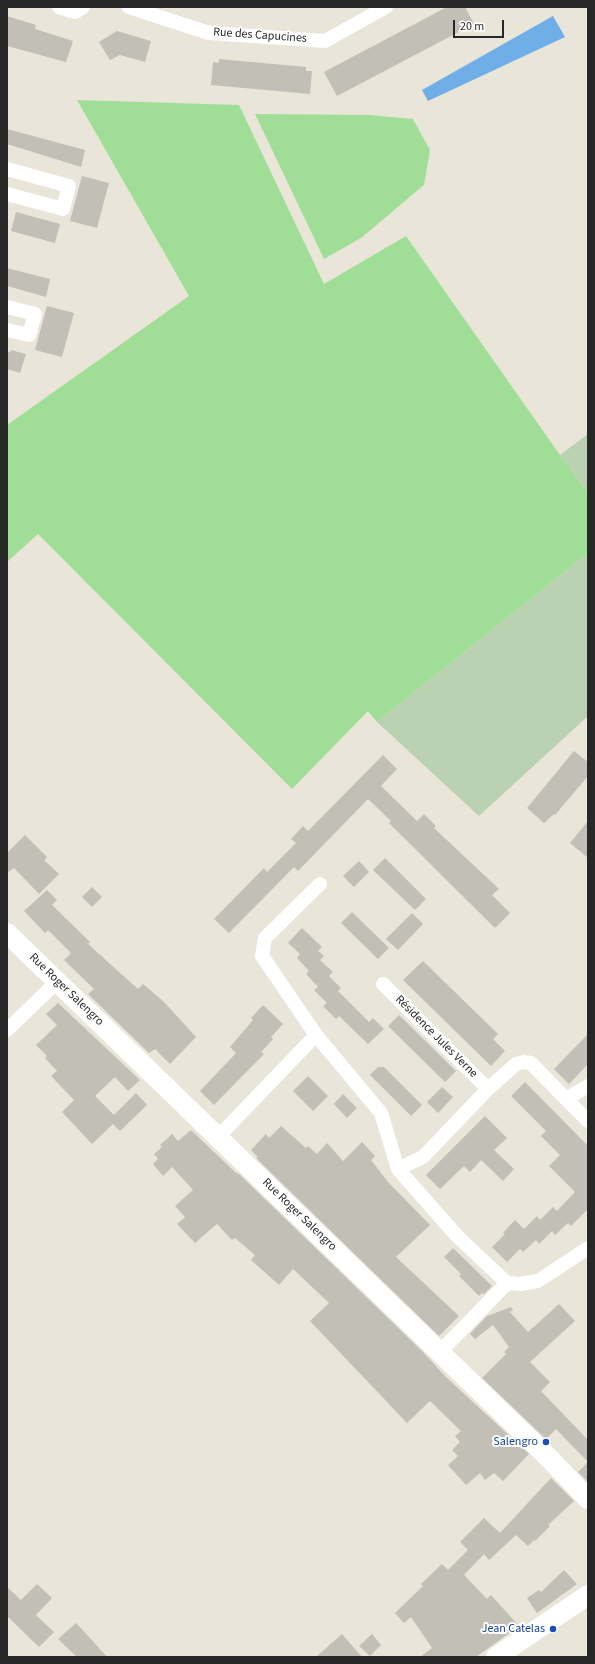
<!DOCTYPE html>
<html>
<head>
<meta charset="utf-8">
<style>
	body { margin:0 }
	#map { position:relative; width:595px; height:1664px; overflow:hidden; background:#e9e5d9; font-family:"Source Sans 3",sans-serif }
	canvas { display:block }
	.frame { position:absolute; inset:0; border:8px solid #272727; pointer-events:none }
	.scale { position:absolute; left:453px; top:20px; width:51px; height:18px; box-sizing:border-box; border:2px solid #272727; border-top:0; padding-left:5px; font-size:12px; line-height:14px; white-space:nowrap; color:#272727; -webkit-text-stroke:3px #fff; paint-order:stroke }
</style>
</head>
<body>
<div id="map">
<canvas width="595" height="1664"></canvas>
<div class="frame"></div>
<div class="scale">20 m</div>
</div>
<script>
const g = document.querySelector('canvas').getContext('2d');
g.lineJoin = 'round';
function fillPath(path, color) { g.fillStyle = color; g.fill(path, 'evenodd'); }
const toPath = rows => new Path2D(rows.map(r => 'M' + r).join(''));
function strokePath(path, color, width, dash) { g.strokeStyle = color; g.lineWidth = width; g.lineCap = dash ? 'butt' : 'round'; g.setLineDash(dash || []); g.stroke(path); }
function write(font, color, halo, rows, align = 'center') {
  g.font = font + ' "Source Sans 3",sans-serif'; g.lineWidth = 4; g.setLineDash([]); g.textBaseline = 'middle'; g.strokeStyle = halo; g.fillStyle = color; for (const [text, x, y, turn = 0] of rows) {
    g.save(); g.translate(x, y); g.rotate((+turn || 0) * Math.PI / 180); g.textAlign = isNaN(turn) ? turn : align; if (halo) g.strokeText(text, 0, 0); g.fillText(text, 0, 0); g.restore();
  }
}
fillPath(toPath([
	[77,100,239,105,324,284,406,236,560,455,588,492,588,553,377,722,368,711,292,789,38,534,7,562,7,425,189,296],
	[255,114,370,115,413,119,430,150,424,185,361,238,324,259]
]), '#a0de97');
fillPath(toPath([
	[588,434,588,492,560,455],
	[588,553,588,716,479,816,377,722]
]), '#bad2b1');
fillPath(toPath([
	[553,16,565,37,428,101,422,90]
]), '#6faee7');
fillPath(toPath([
	[447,7,465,7,474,24,337,96,324,72],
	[7,16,36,25,35,29,73,41,66,62,7,46],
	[117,31,151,41,145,62,120,55,110,60,99,42],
	[219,59,306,67,306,71,312,71,310,94,211,85,213,62,219,63],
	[7,129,85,150,81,167,7,144],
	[82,176,109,183,97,228,70,221],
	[16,212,60,224,55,243,11,231],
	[7,268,50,279,46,297,7,286],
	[47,306,74,313,62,357,35,350],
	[11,350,26,354,20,373,7,369,7,352,10,352],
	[574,751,588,762,588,776,555,815,554,814,544,823,527,808],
	[383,755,397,769,381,786,417,821,424,814,436,826,434,828,499,889,492,895,510,913,495,928,402,836,389,823,391,821,368,799,298,871,294,867,229,933,214,919,264,868,267,872,296,843,291,839,303,826,308,831],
	[588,821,588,858,570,843],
	[25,835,47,857,44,860,59,874,39,894,14,868,7,873,7,853],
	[385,858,426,899,415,910,373,870],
	[359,861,369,872,354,887,343,876],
	[92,887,102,897,92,907,82,897],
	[47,890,57,900,52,905,90,942,88,944,138,989,143,984,164,1002,196,1037,170,1064,155,1049,149,1053,88,994,94,989,64,960,71,953,48,930,45,933,24,911],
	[352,912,389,948,378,959,341,923],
	[412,913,423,924,398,950,386,939],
	[302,928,322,947,318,951,324,956,320,960,333,972,329,976,341,988,338,991,369,1022,373,1018,384,1029,368,1044,339,1016,336,1019,323,1006,327,1003,314,990,318,987,306,974,309,971,297,958,300,954,288,943],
	[423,961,498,1034,493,1039,505,1051,491,1066,403,980],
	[58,1003,140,1080,128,1091,115,1077,95,1096,114,1115,136,1093,147,1105,120,1131,113,1124,92,1144,62,1112,74,1100,51,1076,57,1071,45,1058,47,1056,36,1045,57,1025,46,1014],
	[263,1005,283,1024,271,1037,273,1039,261,1052,264,1054,214,1105,200,1091,236,1053,230,1047,253,1020,251,1018],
	[399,1015,456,1071,445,1082,388,1026],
	[588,1034,588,1064,569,1084,554,1069],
	[378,1067,384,1067,422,1105,411,1116,370,1075],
	[308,1076,328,1096,313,1111,293,1091],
	[525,1082,588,1146,588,1209,571,1226,568,1223,555,1235,552,1231,539,1244,536,1240,523,1252,520,1249,507,1262,492,1247,505,1234,503,1233,515,1220,524,1229,537,1216,540,1220,553,1207,557,1211,575,1192,549,1166,560,1155,541,1136,546,1131,511,1096],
	[442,1087,453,1097,438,1113,427,1102],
	[343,1094,357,1108,347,1118,334,1104],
	[485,1116,507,1138,494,1150,514,1169,503,1181,481,1160,470,1172,464,1166,440,1189,426,1175],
	[281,1126,306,1148,308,1146,317,1154,327,1143,343,1161,362,1142,375,1156,371,1160,388,1182,430,1225,396,1257,459,1316,439,1336,256,1158,258,1157,251,1150,266,1134,269,1138],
	[191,1130,236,1173,239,1174,422,1351,446,1377,529,1454,503,1481,494,1473,485,1480,480,1473,466,1485,448,1465,458,1456,452,1450,460,1442,455,1436,461,1431,430,1401,407,1423,310,1321,329,1303,293,1269,279,1285,251,1260,255,1255,235,1238,232,1240,217,1224,195,1243,177,1224,185,1217,175,1206,193,1190,172,1167,163,1176,153,1164,158,1159,154,1154,162,1147,160,1145,172,1134,178,1141],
	[453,1248,492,1286,484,1294,482,1293,479,1296,459,1276,461,1274,444,1257],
	[559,1304,575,1321,530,1362,550,1382,541,1391,588,1440,588,1462,556,1429,546,1439,482,1378,506,1354,504,1352,509,1347,493,1325,475,1339,470,1334,487,1316,511,1307,513,1310,510,1312,528,1332],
	[588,1462,588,1482,578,1472],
	[551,1478,574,1501,548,1525,550,1526,535,1541,534,1540,528,1546,516,1535,489,1560,484,1554,464,1575,487,1599,491,1595,519,1626,476,1657,420,1657,432,1648,411,1617,404,1623,395,1613,423,1586,421,1584,442,1564,448,1570,468,1550,460,1542,484,1518,500,1533],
	[564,1570,577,1584,537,1613,527,1598,539,1590,541,1592],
	[37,1584,52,1598,36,1615,54,1632,39,1647,7,1616,7,1587,21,1600],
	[76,1623,90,1638,107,1657,77,1657,58,1639],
	[342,1634,362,1657,316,1657],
	[372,1634,381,1645,370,1656,359,1646]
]), '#c1bfb6');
strokePath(toPath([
	[59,7,75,12,83,7],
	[129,7,209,33,325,41,386,7],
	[7,169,69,186,63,209,7,194],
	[7,307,35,314,29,335,7,330],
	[320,884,265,938,262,956,316,1035,381,1113,398,1169],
	[383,984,488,1089],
	[7,1030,57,982],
	[588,1086,566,1099,531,1063,524,1062,516,1064,488,1089,423,1157,398,1169,457,1236,507,1283,520,1284,538,1281,588,1248],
	[566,1099,588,1121],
	[218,1137,316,1035],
	[440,1352,507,1283]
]), '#fff', 14);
strokePath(toPath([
	[7,933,548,1457,588,1499],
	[496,1657,588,1595]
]), '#fff', 20);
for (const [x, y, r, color] of [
	[546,1442,4,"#1a4fb4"],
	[553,1629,4,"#1a4fb4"]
]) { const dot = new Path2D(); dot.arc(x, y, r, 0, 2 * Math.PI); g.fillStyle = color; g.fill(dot); strokePath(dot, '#fff', 1.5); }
write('12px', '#272727', '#fff', [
	["Rue des Capucines",260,36,4],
	["Rue Roger Salengro",66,990,44],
	["Résidence Jules Verne",436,1037,45],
	["Rue Roger Salengro",299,1215,44]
]);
write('12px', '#164399', '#fff', [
	["Salengro",538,1442],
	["Jean Catelas",545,1629]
], 'right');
</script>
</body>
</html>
